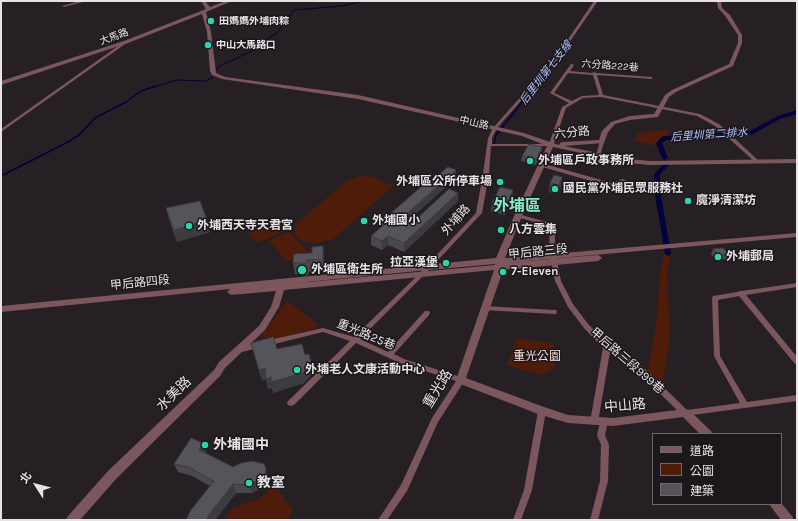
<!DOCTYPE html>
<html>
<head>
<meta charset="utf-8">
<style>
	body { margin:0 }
	#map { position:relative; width:798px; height:521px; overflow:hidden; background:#262024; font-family:Karla,"Noto Sans TC",sans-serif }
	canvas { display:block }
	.frame { position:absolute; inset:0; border:2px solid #e6e2e5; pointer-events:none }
	.legend { position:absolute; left:652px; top:433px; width:130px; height:72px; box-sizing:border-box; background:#1c171b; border:1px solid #6d686c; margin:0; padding:5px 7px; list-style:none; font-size:12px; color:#e6e2e5 }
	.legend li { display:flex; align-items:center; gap:8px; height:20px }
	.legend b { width:20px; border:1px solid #6d686c }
	.north { position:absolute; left:16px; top:465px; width:40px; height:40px; -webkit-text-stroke:3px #1c171b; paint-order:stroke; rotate:306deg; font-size:11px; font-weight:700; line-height:16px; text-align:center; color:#e6e2e5 }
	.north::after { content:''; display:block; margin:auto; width:14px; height:18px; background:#e6e2e5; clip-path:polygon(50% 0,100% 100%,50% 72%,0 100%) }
</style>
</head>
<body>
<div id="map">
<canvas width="798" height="521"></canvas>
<div class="frame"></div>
<ul class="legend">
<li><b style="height:5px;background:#7b565d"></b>道路</li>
<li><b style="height:11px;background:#501c0a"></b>公園</li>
<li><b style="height:11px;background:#56545b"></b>建築</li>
</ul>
<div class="north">北</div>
</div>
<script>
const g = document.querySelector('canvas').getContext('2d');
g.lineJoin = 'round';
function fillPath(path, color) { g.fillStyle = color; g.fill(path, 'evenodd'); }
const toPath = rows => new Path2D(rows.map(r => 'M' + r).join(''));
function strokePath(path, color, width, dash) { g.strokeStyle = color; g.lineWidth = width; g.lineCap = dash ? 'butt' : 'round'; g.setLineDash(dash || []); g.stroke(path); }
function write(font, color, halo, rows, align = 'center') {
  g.font = font + ' Karla,"Noto Sans TC",sans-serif'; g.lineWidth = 3; g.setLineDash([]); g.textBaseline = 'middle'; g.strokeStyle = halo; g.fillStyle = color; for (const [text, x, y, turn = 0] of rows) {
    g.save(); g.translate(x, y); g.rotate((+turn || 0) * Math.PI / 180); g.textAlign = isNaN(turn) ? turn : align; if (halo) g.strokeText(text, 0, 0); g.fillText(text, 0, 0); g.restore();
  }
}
fillPath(toPath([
	[666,129,670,137,658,140,657,146,635,141,637,134],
	[359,176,373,177,383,182,385,186,389,183,394,185,333,239,318,243,303,241,297,238,294,233,296,224,347,181],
	[272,223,281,233,257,243,248,233],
	[289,232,308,252,287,261,269,241],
	[664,254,671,255,667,272,670,340,662,387,647,372,656,328,660,276],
	[287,301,319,325,313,329,267,341,262,335],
	[517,338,554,344,554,367,542,375,507,365],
	[274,484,293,511,287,520,224,520,234,507,239,507,241,504,256,500,263,496]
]), '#501c0a');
strokePath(toPath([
	[559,57,598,1],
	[153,87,177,80,205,81,212,78,218,67,258,48,263,41,276,34,294,10,342,6,364,1],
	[534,87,551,67]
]), '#03003c', 1);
strokePath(toPath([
	[494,144,496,135,535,86],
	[1,176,66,143,79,135,95,118,126,102,141,91,156,86]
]), '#03003c', 1.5);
fillPath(toPath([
	[797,110,797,114,782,118,751,135,666,140,662,143,668,158,665,160,662,158,656,143,662,137,664,136,750,131,778,116,797,110],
	[667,162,670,164,660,174,660,189,671,254,668,256,665,254,654,189,654,174,665,163,667,162]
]), '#03003c');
fillPath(toPath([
	[80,1,86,1,64,7,62,6,80,1],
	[594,1,598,1,558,59,497,128,492,138,492,144,549,144,562,107,569,103,550,93,571,64,572,64,574,65,570,71,592,73,594,72,596,73,652,77,652,79,651,79,597,75,603,95,700,114,719,124,759,161,759,162,755,162,715,126,697,116,601,97,583,98,566,108,553,146,491,146,489,174,482,213,423,276,360,339,388,352,425,311,429,311,430,313,429,315,394,354,404,359,464,378,465,380,438,422,407,491,387,520,378,520,401,485,432,418,456,381,400,363,356,343,294,405,291,406,288,405,287,403,288,401,350,341,323,332,238,353,236,352,235,350,236,348,238,347,323,328,354,337,419,274,476,213,483,174,488,138,493,128,556,57,594,1],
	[568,73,593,75,599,95,582,96,572,101,554,93,568,73],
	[125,41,128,42,1,132,1,129,125,41],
	[600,141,604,141,604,142,600,156,598,157,596,156,600,141],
	[541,163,612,183,622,179,653,188,654,189,651,191,622,183,612,187,539,166,539,164,541,163],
	[518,214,554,224,556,256,561,281,573,304,588,324,609,345,645,369,687,410,740,403,714,356,712,298,713,296,737,292,740,291,742,291,797,283,797,287,746,295,797,357,797,365,795,364,739,296,718,300,720,356,747,402,797,395,797,401,685,416,682,415,639,373,610,352,598,422,597,424,594,425,591,424,590,422,603,348,584,328,568,307,555,281,550,256,549,226,516,217,515,216,516,215,518,214],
	[482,306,484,306,554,310,556,310,557,312,556,314,554,314,484,310,482,310,481,308,482,306],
	[542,408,545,409,546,411,532,490,521,520,513,520,524,490,538,411,539,409,542,408],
	[604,419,607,420,608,422,605,435,609,445,608,481,598,520,590,520,600,481,601,445,597,435,600,422,601,420,604,419]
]), '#7b565d');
fillPath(toPath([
	[201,1,205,1,210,7,226,1,232,1,206,12,211,32,216,73,225,77,358,95,524,133,559,145,560,143,562,142,599,140,602,131,611,122,630,116,654,114,665,95,672,90,729,64,738,43,738,35,726,17,718,8,717,1,721,1,722,8,730,15,742,35,742,43,733,66,676,92,669,97,658,117,630,120,615,124,608,132,604,143,564,146,628,159,650,161,797,159,797,163,650,165,628,163,553,147,522,216,505,258,797,233,797,237,503,263,598,255,602,258,598,261,503,270,466,378,544,407,568,415,613,418,685,409,689,410,711,431,712,434,700,434,683,417,613,426,568,423,538,414,458,383,456,380,494,270,284,290,279,307,265,330,225,368,220,376,116,479,80,520,66,520,68,516,108,471,214,370,219,362,259,326,271,307,276,291,231,295,227,292,230,289,1,312,1,306,496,258,514,216,547,146,522,136,358,99,222,79,212,75,210,71,207,32,202,14,128,43,1,85,1,81,124,41,206,9,201,1],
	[495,264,495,265,286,284,428,270,495,264],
	[781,503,792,516,794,520,781,520,769,504,781,504,781,503]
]), '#7b565d');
fillPath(toPath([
	[542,147,541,152,536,165,521,161,522,156],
	[456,170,456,178,407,221,412,223,458,201,404,252,388,245,382,250,371,245,371,236,382,226,382,221,431,181],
	[550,183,561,186,557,194,549,192],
	[513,190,512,198,505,215,491,211,492,203],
	[166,208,210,232,177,242,169,219],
	[323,246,324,271,309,272,308,275,295,274,293,263,312,253],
	[713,249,728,254,726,259,716,260,711,254],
	[251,343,305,355,311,363,312,374,304,383,273,393,272,388,268,389,266,379,262,381,254,354],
	[203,443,206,452,206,453,233,467,268,478,267,483,263,487,252,493,236,493,215,520,186,520,210,486,192,476,178,472,174,464]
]), '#4a484e');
fillPath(toPath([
	[542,147,541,152,536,165,537,159],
	[456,170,456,178,401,227,401,219],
	[562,177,561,186,557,194,559,185],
	[513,190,512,198,505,215,506,206],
	[458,193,458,201,404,252,404,243],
	[207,220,210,232,177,242,174,230],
	[388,236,388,245,382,250,382,241],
	[323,246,324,257,324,271,323,259],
	[311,363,312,374,304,383,273,393,272,388,268,389,266,379,262,381,259,370,265,368],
	[203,443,206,452,202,459,199,450],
	[266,469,268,478,267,483,263,487,252,493,249,485],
	[233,484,236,493,215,520,207,520,208,516]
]), '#3c3b40');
const building = toPath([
	[529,144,542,147,537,159,522,156,529,144],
	[448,167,456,170,401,219,412,223,449,189,458,193,404,243,388,236,382,241,371,236,386,223,382,221,429,180,431,181,448,167],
	[554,175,562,177,559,185,550,183,554,175],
	[500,187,513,190,506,206,492,203,500,187],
	[200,201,207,220,174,230,166,208,200,201],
	[323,246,323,259,307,260,307,263,293,263,294,254,312,253,312,247,323,246],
	[723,248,728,254,718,255,713,249,723,248],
	[273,337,277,349,302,344,305,355,309,354,311,363,303,373,271,382,271,377,266,379,265,368,259,370,251,343,273,337],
	[191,438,203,443,199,450,233,467,241,463,252,461,264,464,266,469,265,474,261,479,249,485,233,484,208,516,207,520,186,520,191,510,214,481,188,467,174,464,191,438]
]);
fillPath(building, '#56545b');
strokePath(building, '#3c3b40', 1);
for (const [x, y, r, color] of [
	[211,21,4,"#29d5ac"],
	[208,45,4,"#29d5ac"],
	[530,161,4,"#29d5ac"],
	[500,182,4,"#29d5ac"],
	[555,189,4,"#29d5ac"],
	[688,201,4,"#29d5ac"],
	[364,221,4,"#29d5ac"],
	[189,226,4,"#29d5ac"],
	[501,230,4,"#29d5ac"],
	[718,257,4,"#29d5ac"],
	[446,263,4,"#29d5ac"],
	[302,270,5,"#29d5ac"],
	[503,272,4,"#29d5ac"],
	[297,370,4,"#29d5ac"],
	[205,445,4,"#29d5ac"],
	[249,483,4,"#29d5ac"]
]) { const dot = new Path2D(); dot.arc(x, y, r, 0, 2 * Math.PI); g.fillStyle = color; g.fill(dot); strokePath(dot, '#1c171b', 1.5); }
write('bold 10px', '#e6e2e5', '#1c171b', [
	["田媽媽外埔肉粽",219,21],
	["中山大馬路口",216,45]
], 'left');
write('10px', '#e6e2e5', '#1c171b', [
	["大馬路",114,37,-20],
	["六分路222巷",610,66,4],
	["中山路",474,123,13]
]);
write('italic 11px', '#aec3fd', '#1c171b', [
	["后里圳第七支線",546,73,-52],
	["后里圳第二排水",709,135,-4]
]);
write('12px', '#e6e2e5', '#1c171b', [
	["六分路",572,133,-6],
	["外埔路",456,220,-48],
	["甲后路三段",538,252,-6],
	["甲后路四段",140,283,-6],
	["重光路25巷",366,335,22],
	["甲后路三段999巷",627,361,41]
]);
write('bold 12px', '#e6e2e5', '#1c171b', [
	["外埔區戶政事務所",538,161],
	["外埔區公所停車場",492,182,"right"],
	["國民黨外埔民眾服務社",563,189],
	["魔淨清潔坊",696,201],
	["外埔國小",372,221],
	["外埔西天寺天君宮",197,226],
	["八方雲集",509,230],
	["外埔郵局",726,257],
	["拉亞漢堡",438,263,"right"],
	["外埔區衛生所",311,270],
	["7-Eleven",511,272],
	["外埔老人文康活動中心",305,370]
], 'left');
write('12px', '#f5ddd6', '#1c171b', [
	["重光公園",537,357]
]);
write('14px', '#e6e2e5', '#1c171b', [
	["重光路",438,389,-59],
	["水美路",174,394,-44],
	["中山路",625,406,-5]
]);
write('bold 14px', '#e6e2e5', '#1c171b', [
	["外埔國中",213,445],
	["教室",257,483]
], 'left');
write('bold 16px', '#89e7ca', '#1c171b', [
	["外埔區",517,206]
]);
</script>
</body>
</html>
